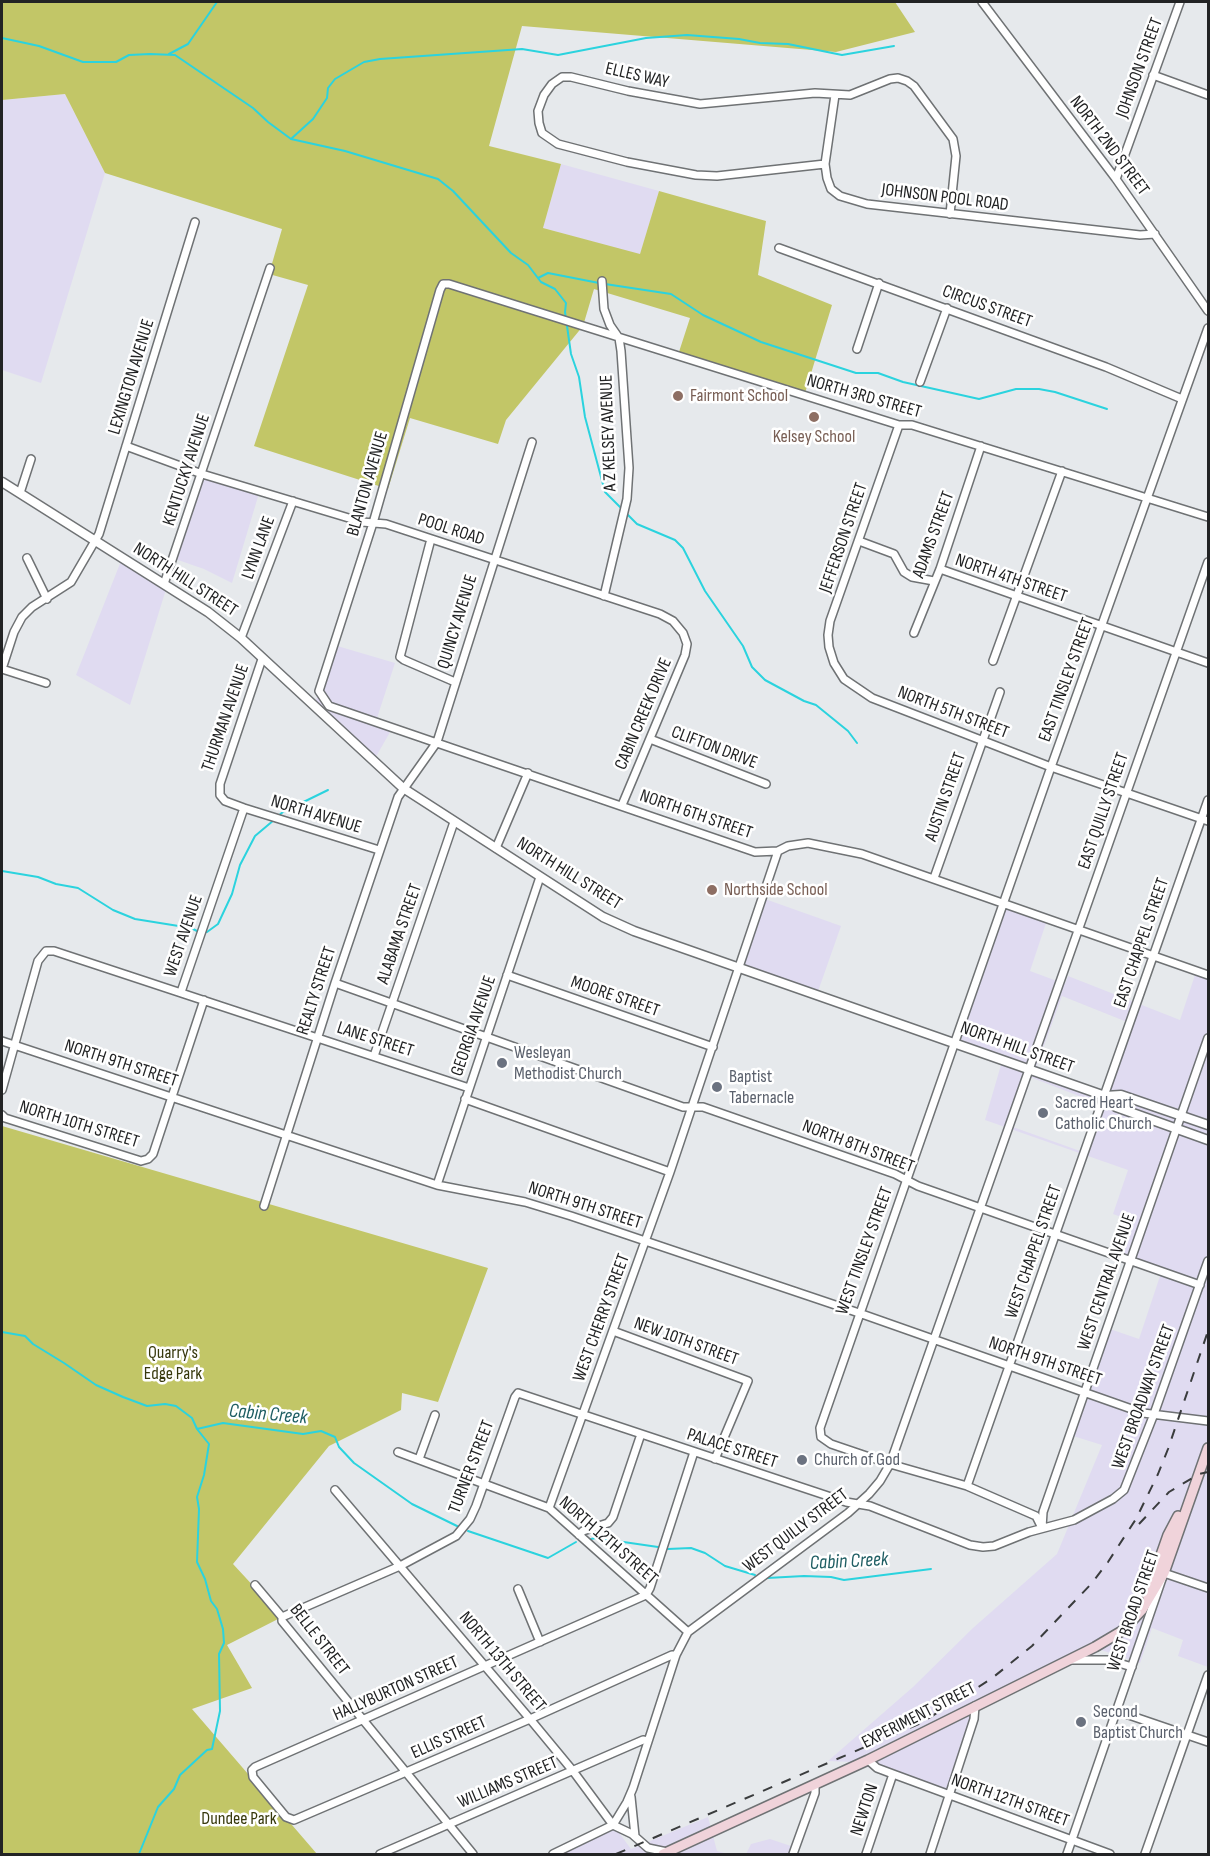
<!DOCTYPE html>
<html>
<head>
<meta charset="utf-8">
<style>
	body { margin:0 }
	#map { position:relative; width:1210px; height:1856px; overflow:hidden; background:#e6e9ec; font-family:"Sofia Sans Condensed",sans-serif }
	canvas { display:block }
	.frame { position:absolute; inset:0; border:3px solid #222324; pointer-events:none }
</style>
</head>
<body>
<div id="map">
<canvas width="1210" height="1856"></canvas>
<div class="frame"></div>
</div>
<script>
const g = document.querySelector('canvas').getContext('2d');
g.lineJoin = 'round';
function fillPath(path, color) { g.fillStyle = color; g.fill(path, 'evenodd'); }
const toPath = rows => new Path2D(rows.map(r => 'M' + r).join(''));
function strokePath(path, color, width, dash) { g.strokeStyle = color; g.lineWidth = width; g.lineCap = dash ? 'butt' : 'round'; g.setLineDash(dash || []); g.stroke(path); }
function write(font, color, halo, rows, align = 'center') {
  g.font = font + ' "Sofia Sans Condensed",sans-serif'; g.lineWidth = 5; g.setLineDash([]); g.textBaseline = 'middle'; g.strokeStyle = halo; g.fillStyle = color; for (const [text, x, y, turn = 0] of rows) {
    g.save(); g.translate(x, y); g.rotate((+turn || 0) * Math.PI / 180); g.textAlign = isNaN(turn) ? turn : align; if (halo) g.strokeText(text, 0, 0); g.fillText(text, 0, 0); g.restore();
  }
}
fillPath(toPath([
	[65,94,105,173,41,383,2,370,2,100],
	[561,164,659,191,640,255,543,228],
	[202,472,260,490,232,583,204,569,175,559],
	[123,556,168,583,130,705,76,675],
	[334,645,395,663,376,721,393,727,374,760,315,703],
	[765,899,841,926,816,997,740,972],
	[1006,901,1048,917,1030,971,1065,984,1068,976,1180,1020,1197,969,1208,973,1208,1667,1178,1656,1183,1640,1152,1628,1140,1663,1098,1649,980,1704,950,1797,853,1762,828,1761,913,1687,973,1628,1057,1554,1102,1445,1070,1435,1107,1328,1139,1339,1161,1273,1114,1256,1127,1219,1113,1214,1128,1170,985,1120,1003,1058,956,1042],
	[1062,996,1132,1024,1104,1098,1035,1070],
	[1030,1077,1097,1103,1080,1151,1013,1127],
	[708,1817,717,1851,728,1854,556,1854,614,1826,631,1849],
	[770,1839,797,1848,795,1854,746,1854,751,1844]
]), '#e0dbf1');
fillPath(toPath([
	[2,2,895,2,915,32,836,52,522,26,489,146,561,164,543,228,640,254,659,191,766,221,758,275,832,305,805,393,678,355,690,318,594,289,583,326,506,420,498,444,410,418,388,489,254,446,308,285,269,274,282,229,105,173,65,94,2,100],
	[2,1126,488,1268,438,1402,402,1393,401,1410,329,1446,233,1564,282,1617,227,1645,252,1688,192,1709,317,1854,2,1854]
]), '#c2c667');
strokePath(toPath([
	[2,38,39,46,83,62,116,62,129,55,150,54,175,55,253,108,268,122,291,139,345,151,438,179,453,191,511,253,528,265,541,282,555,289,566,303,565,312,571,354,579,377,585,417,605,492,637,524,675,540,683,548,705,591,743,646,752,667,765,680,804,701,816,705,848,731,857,743],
	[169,54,188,44,217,2],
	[291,139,313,119,327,98,328,88,335,79,364,62,380,59,522,49,558,55,646,38,687,35,739,39,760,43,788,44,842,55,894,46],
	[538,278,548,273,599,283],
	[605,284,671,294,703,315,761,342,856,373,878,373,903,382,979,399,1016,389,1039,389,1055,392,1107,409],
	[278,816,283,812,328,790],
	[2,871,38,877,56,884,78,888,113,910,135,919,191,928,201,933,207,932,218,924,232,894,240,865,255,836,274,820],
	[2,1332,25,1336,33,1344,64,1363,96,1385,123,1397,147,1406,165,1404,176,1406,192,1418,197,1429,209,1444,204,1475,197,1497,199,1509,197,1562,205,1579,211,1601,217,1609,223,1629,224,1643,219,1654,220,1711,212,1749,207,1750,180,1775,174,1789,158,1807,139,1854],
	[197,1429,223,1423,303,1434,321,1431,335,1437,339,1447,354,1463,412,1504,459,1527],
	[468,1531,548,1558,576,1542],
	[591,1539,596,1538,658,1547],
	[668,1549,691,1548,705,1553,725,1566,755,1575],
	[767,1578,804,1576,831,1577,844,1580,931,1569]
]), '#2bd3de', 2);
const minor = toPath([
	[982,2,1116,179,1208,311],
	[1153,75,1208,95],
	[835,95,825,164,827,178,831,189,840,196,867,204,1140,235,1155,234],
	[825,164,717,176,696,175,627,162,558,144,542,133,539,123,538,111,544,95,552,84,562,77,571,77,628,91,700,104,815,93,850,95,890,79,898,78,907,81,914,86,953,139,956,156,950,214],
	[1116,179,1180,2],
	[779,248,1106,367,1182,399],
	[602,281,604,309,610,325,619,338,621,351,629,468,627,499,604,596],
	[857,349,879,283],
	[920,382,947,308],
	[899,425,830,621,828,635,829,647,834,663,844,679,872,698,1051,767,1208,821],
	[126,446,202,474,362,522,386,524,660,614,673,621,683,633,687,644,685,655,622,805],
	[20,493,31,459],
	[1208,517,912,425,899,425,449,284,443,284,440,290,373,523,319,691,329,706,755,852,778,851,788,846,808,843,862,854,1208,975],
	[431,539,400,657,404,660,455,682],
	[859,541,894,554,904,572,912,577,934,581],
	[27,558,47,599],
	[940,569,1208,663],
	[164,584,270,268],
	[914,633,940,569,981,446],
	[241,638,293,501],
	[262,659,220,784,220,795,225,801,244,808,379,850],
	[993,661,1062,471],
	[2,669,14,632,22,617,32,607,71,582,99,534,195,222],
	[2,669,46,683],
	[650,739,766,784],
	[496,848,528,773],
	[934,878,1000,692],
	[507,975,713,1047],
	[335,983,683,1107,703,1107,895,1174,918,1186,1200,1285],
	[181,992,244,808],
	[2,1041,437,1185,525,1202,571,1216,859,1313,1143,1413,1208,1421],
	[374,1056,454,822],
	[2,1090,38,961,46,951,54,951,469,1088],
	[465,1099,670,1172],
	[2,1115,5,1118,141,1161,148,1159,153,1154,204,1000],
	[437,1185,540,877],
	[264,1206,335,983,398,797,437,742,532,442],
	[613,1331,748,1381,715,1459],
	[398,1452,549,1508,688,1632],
	[419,1459,435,1415],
	[967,1486,1208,800],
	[335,1490,530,1719,573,1771,613,1825,632,1834,648,1848,667,1852],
	[549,1508,670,1172,778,851],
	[1042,1528,1036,1516,967,1486,890,1464,831,1444,821,1437,820,1428,1051,767,1208,328],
	[1042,1528,1043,1512,1208,1038],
	[579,1535,583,1531,608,1523,613,1517,641,1434],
	[255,1585,282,1617,282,1621,473,1854],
	[518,1589,540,1642],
	[282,1617,400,1566,456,1536,470,1519,476,1506,515,1397,518,1393,846,1502,870,1506,970,1545,983,1547,994,1546,1029,1532,1074,1520,1113,1499,1124,1490,1154,1414,1208,1261],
	[676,1655,672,1655,530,1719,294,1820,286,1817,253,1777,252,1770,255,1767,646,1595,650,1588,694,1452],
	[1072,1660,1109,1660,1132,1667],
	[1117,1711,1208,1742],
	[868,1760,877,1768,893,1774,1110,1854],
	[631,1797,635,1836],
	[380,1854,643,1740,648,1741],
	[553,1854,613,1825,627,1802,633,1788,676,1655,688,1632,848,1513,869,1494,880,1481,890,1464,1208,562],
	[793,1854,815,1793,815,1784],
	[866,1854,893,1774],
	[930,1854,974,1719,975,1706],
	[1067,1854,1164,1573,1208,1588],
	[1145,1854,1208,1675]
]);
const tertiary = toPath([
	[2,482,208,612,241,638,403,788,603,917,634,931,1105,1096,1121,1095,1208,1125],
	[1105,1096,1116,1107,1208,1140]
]);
const secondary = toPath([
	[1147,1595,1168,1535,1178,1516],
	[663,1854,868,1760,1095,1647,1122,1631,1142,1610,1164,1573,1208,1448]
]);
strokePath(minor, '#6f7274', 10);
strokePath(tertiary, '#6f7274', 11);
strokePath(secondary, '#6f7274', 12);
strokePath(minor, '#fff', 7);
strokePath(tertiary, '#fff', 8);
strokePath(secondary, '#f0d3da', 9);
strokePath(toPath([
	[1139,1524,1169,1492,1199,1474,1208,1472],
	[616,1854,921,1723,991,1679,1032,1646,1092,1583,1108,1562,1136,1519,1158,1474,1168,1449,1208,1331]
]), '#3a3c3d', 2, [10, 10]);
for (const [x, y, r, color] of [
	[678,396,6,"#8d6e63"],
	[814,417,6,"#8d6e63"],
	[712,890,6,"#8d6e63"],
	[502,1063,6,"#6b7280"],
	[717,1087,6,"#6b7280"],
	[1043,1113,6,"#6b7280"],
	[802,1460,6,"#6b7280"],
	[1081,1722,6,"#6b7280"]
]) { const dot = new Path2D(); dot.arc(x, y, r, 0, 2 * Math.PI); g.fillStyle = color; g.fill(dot); strokePath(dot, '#fff', 2); }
write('18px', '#222324', '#fff', [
	["JOHNSON STREET",1140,68,-70],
	["ELLES WAY",637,76,13],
	["NORTH 2ND STREET",1109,146,53],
	["JOHNSON POOL ROAD",945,198,7],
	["CIRCUS STREET",987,307,20],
	["LEXINGTON AVENUE",132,377,-73],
	["NORTH 3RD STREET",864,397,16],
	["A Z KELSEY AVENUE",609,433,-92],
	["KENTUCKY AVENUE",187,470,-72],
	["BLANTON AVENUE",368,484,-74],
	["POOL ROAD",451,530,18],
	["ADAMS STREET",934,535,-70],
	["JEFFERSON STREET",844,538,-71],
	["LYNN LANE",259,548,-70],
	["NORTH 4TH STREET",1011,579,19],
	["NORTH HILL STREET",185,580,33],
	["QUINCY AVENUE",458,622,-73],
	["EAST TINSLEY STREET",1067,680,-70],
	["NORTH 5TH STREET",953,713,21],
	["CABIN CREEK DRIVE",644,714,-67],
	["THURMAN AVENUE",226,718,-71],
	["CLIFTON DRIVE",714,748,21],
	["AUSTIN STREET",946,797,-71],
	["EAST QUILLY STREET",1104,811,-71],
	["NORTH AVENUE",316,815,17],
	["NORTH 6TH STREET",696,815,19],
	["NORTH HILL STREET",569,874,32],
	["ALABAMA STREET",400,934,-71],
	["WEST AVENUE",184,936,-71],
	["EAST CHAPPEL STREET",1142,943,-71],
	["REALTY STREET",317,991,-72],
	["MOORE STREET",615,997,19],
	["GEORGIA AVENUE",474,1026,-71],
	["LANE STREET",375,1040,18],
	["NORTH HILL STREET",1017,1048,20],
	["NORTH 9TH STREET",121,1064,18],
	["NORTH 10TH STREET",79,1125,17],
	["NORTH 8TH STREET",858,1147,21],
	["NORTH 9TH STREET",585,1206,18],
	["WEST TINSLEY STREET",865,1251,-70],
	["WEST CHAPPEL STREET",1034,1252,-71],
	["WEST CENTRAL AVENUE",1107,1282,-71],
	["WEST CHERRY STREET",602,1318,-70],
	["NEW 10TH STREET",686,1342,20],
	["NORTH 9TH STREET",1045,1362,19],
	["WEST BROADWAY STREET",1144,1397,-70],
	["PALACE STREET",732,1449,18],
	["TURNER STREET",472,1467,-69],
	["WEST QUILLY STREET",796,1531,-37],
	["NORTH 12TH STREET",608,1541,41],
	["WEST BROAD STREET",1134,1611,-71],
	["BELLE STREET",319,1640,52],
	["NORTH 13TH STREET",502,1662,50],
	["HALLYBURTON STREET",396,1689,-24],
	["EXPERIMENT STREET",919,1716,-27],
	["ELLIS STREET",449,1738,-24],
	["WILLIAMS STREET",508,1783,-23],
	["NORTH 12TH STREET",1010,1801,20],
	["NEWTON",865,1810,-72]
]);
write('18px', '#785e54', '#fff', [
	["Fairmont School",690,396],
	["Kelsey School",814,437,"center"],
	["Northside School",724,890]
], 'left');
write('18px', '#5b616d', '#fff', [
	["Wesleyan",514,1053],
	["Methodist Church",514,1074],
	["Baptist",729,1077],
	["Tabernacle",729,1098],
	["Sacred Heart",1055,1103],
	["Catholic Church",1055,1124],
	["Church of God",814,1460],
	["Second",1093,1712],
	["Baptist Church",1093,1733]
], 'left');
write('18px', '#37380c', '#fff', [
	["Quarry's",173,1353],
	["Edge Park",173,1374],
	["Dundee Park",239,1819]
]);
write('italic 20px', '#1f5e63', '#fff', [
	["Cabin Creek",268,1415,5],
	["Cabin Creek",849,1562,-3]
]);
</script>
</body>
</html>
